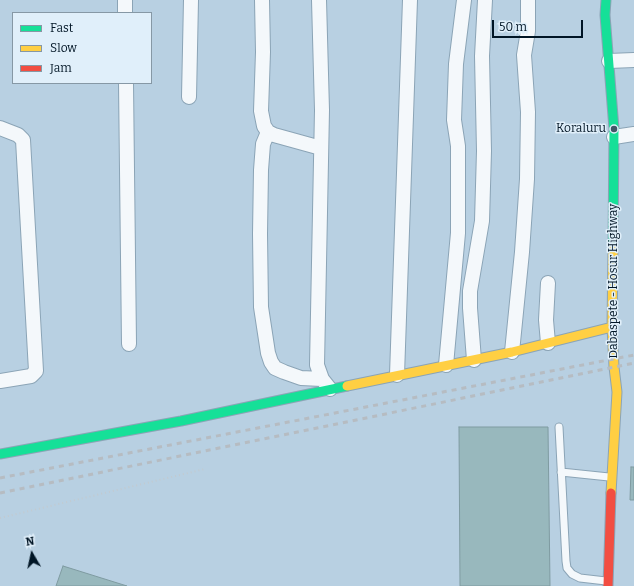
<!DOCTYPE html>
<html>
<head>
<meta charset="utf-8">
<style>
	body { margin:0 }
	#map { position:relative; width:634px; height:586px; overflow:hidden; background:#b8d0e2; font-family:Bitter,serif }
	canvas { display:block }
	.legend { position:absolute; left:12px; top:12px; width:140px; height:72px; box-sizing:border-box; background:#e0effa; border:1px solid #8698a5; margin:0; padding:5px 7px; list-style:none; font-size:12px; color:#001525 }
	.legend li { display:flex; align-items:center; gap:8px; height:20px }
	.legend b { width:20px; border:1px solid #8698a5 }
	.north { position:absolute; left:12px; top:534px; width:40px; height:40px; -webkit-text-stroke:3px #e0effa; paint-order:stroke; rotate:351deg; font-size:11px; font-weight:700; line-height:16px; text-align:center; color:#001525 }
	.north::after { content:''; display:block; margin:auto; width:14px; height:18px; background:#001525; clip-path:polygon(50% 0,100% 100%,50% 72%,0 100%) }
	.scale { position:absolute; left:492px; top:20px; width:91px; height:18px; box-sizing:border-box; border:2px solid #001525; border-top:0; padding-left:5px; font-size:12px; line-height:14px; white-space:nowrap; color:#001525; -webkit-text-stroke:3px #e0effa; paint-order:stroke }
</style>
</head>
<body>
<div id="map">
<canvas width="634" height="586"></canvas>
<ul class="legend">
<li><b style="height:5px;background:#16e098"></b>Fast</li>
<li><b style="height:5px;background:#ffcf43"></b>Slow</li>
<li><b style="height:5px;background:#f24e42"></b>Jam</li>
</ul>
<div class="north">N</div>
<div class="scale">50 m</div>
</div>
<script>
const g = document.querySelector('canvas').getContext('2d');
g.lineJoin = 'round';
function fillPath(path, color) { g.fillStyle = color; g.fill(path, 'evenodd'); }
const toPath = rows => new Path2D(rows.map(r => 'M' + r).join(''));
function strokePath(path, color, width, dash) { g.strokeStyle = color; g.lineWidth = width; g.lineCap = dash ? 'butt' : 'round'; g.setLineDash(dash || []); g.stroke(path); }
function write(font, color, halo, rows, align = 'center') {
  g.font = font + ' Bitter,serif'; g.lineWidth = 3; g.setLineDash([]); g.textBaseline = 'middle'; g.strokeStyle = halo; g.fillStyle = color; for (const [text, x, y, turn = 0] of rows) {
    g.save(); g.translate(x, y); g.rotate((+turn || 0) * Math.PI / 180); g.textAlign = isNaN(turn) ? turn : align; if (halo) g.strokeText(text, 0, 0); g.fillText(text, 0, 0); g.restore();
  }
}
const building = toPath([
	[459,427,548,427,550,586,460,586,459,427],
	[631,467,634,467,634,500,630,500,631,467],
	[63,566,127,586,56,586,63,566]
]);
fillPath(building, '#98b8bd');
strokePath(building, '#7f9ba1', 1);
const lane = toPath([
	[559,427,566,561,567,568,572,574,580,578,606,581],
	[561,472,609,477]
]);
const street = toPath([
	[125,0,125,13],
	[262,0,263,52,261,111,264,126,268,132,274,135,321,148],
	[319,0,322,110,317,365,322,379,330,389],
	[609,61,634,60],
	[126,83,129,344],
	[189,97,191,0],
	[0,128,18,135,23,140,36,371,31,376,0,381],
	[268,132,263,144,261,170,260,234,261,307,268,353,271,362,275,368,284,372,301,378,322,379],
	[614,137,634,134],
	[548,283,546,320,548,343],
	[512,352,522,252,527,179,528,112,524,55,528,31,528,0],
	[474,360,470,308,470,291,482,221,484,151,482,56,485,0],
	[446,365,458,233,458,146,454,120,456,64,464,0],
	[397,375,410,0]
]);
const fast = toPath([
	[606,0,605,15,614,129,613,247],
	[0,454,181,421,347,386]
]);
const slow = toPath([
	[347,386,512,352,612,327],
	[611,493,617,392,614,367,612,327,613,247]
]);
const jam = toPath([
	[608,586,611,493]
]);
strokePath(lane, '#8ba4b6', 9);
strokePath(street, '#8ba4b6', 16);
strokePath(fast, '#8ba4b6', 11);
strokePath(slow, '#8ba4b6', 11);
strokePath(jam, '#8ba4b6', 11);
strokePath(toPath([
	[0,518,205,469]
]), '#c2cad0', 2, [1, 3]);
strokePath(lane, '#f4f8fb', 7);
strokePath(street, '#f4f8fb', 14);
strokePath(fast, '#16e098', 9);
strokePath(slow, '#ffcf43', 9);
strokePath(jam, '#f24e42', 9);
strokePath(toPath([
	[0,478,634,355],
	[0,493,634,363]
]), '#b6bcc2', 3, [5, 5]);
for (const [x, y, r, color] of [
	[614,129,4,"#405667"]
]) { const dot = new Path2D(); dot.arc(x, y, r, 0, 2 * Math.PI); g.fillStyle = color; g.fill(dot); strokePath(dot, '#e0effa', 1.5); }
write('12px', '#001525', '#e0effa', [
	["Koraluru",606,129]
], 'right');
write('12px', '#001525', '#e0effa', [
	["Dabaspete - Hosur Highway",614,281,-90]
]);
</script>
</body>
</html>
